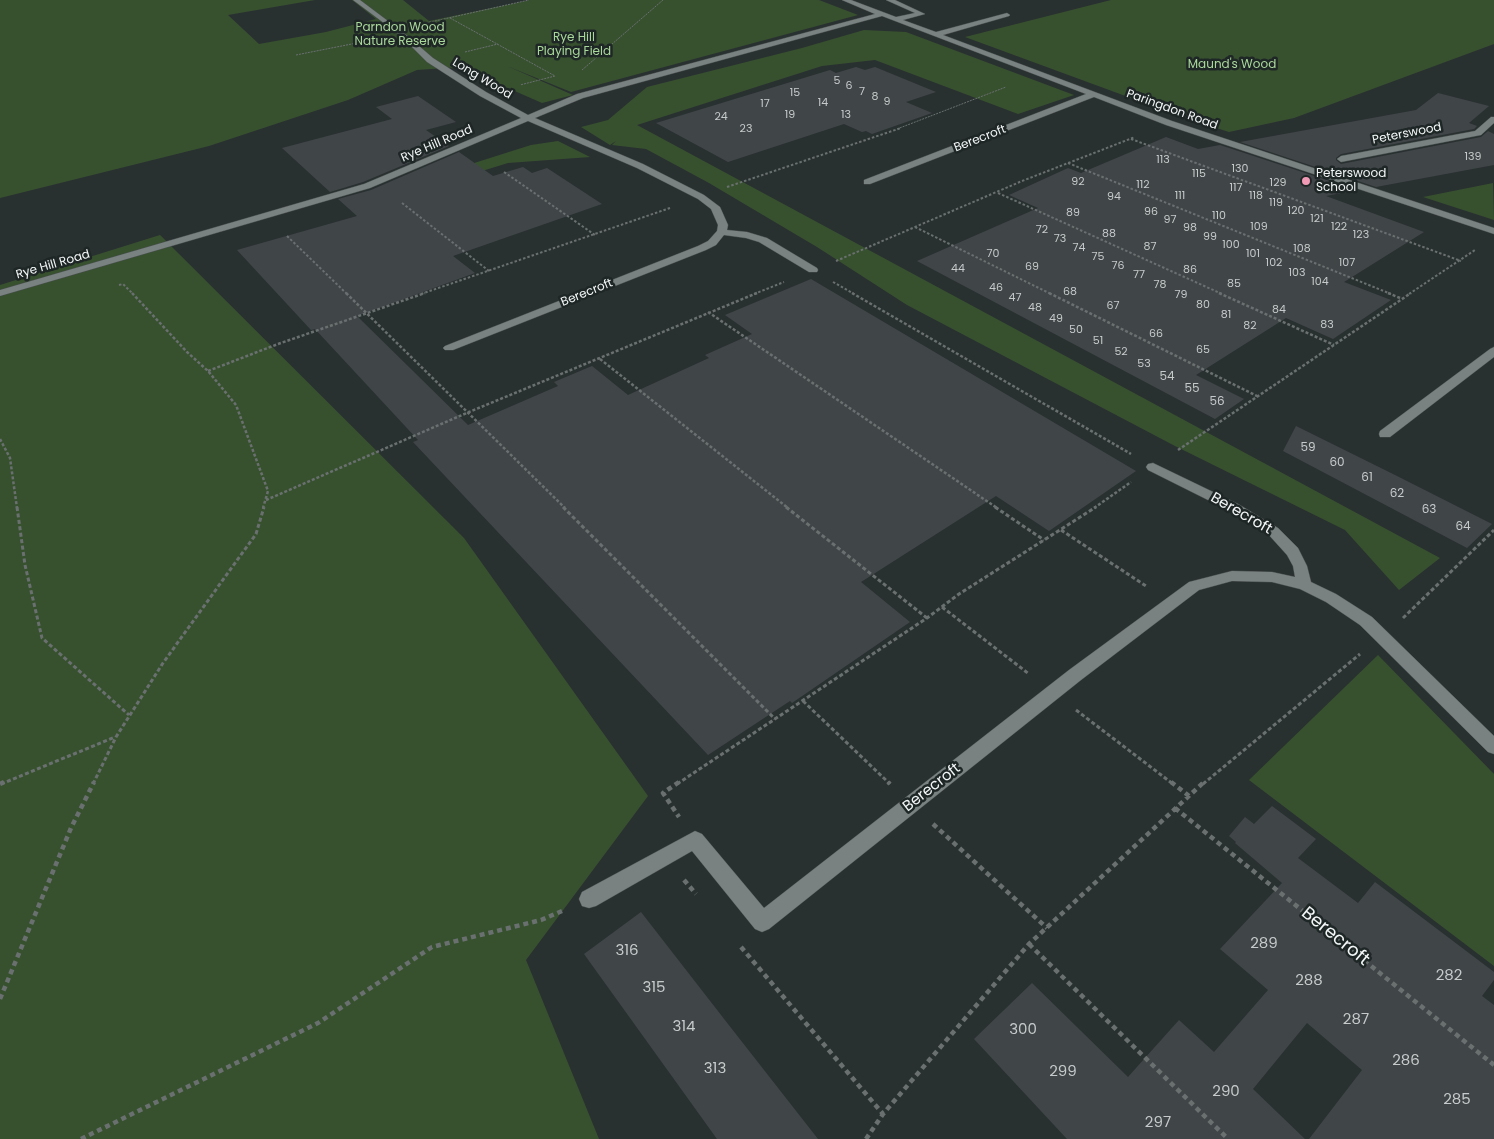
<!DOCTYPE html>
<html>
<head>
<meta charset="utf-8">
<style>
	body { margin:0 }
	canvas { display:block; background:#293030 }
</style>
</head>
<body>
<canvas width="1494" height="1139"></canvas>
<script>
const g = document.querySelector('canvas').getContext('2d');
g.lineJoin = 'round';
function fillPath(path, color) { g.fillStyle = color; g.fill(path, 'evenodd'); }
const toPath = rows => new Path2D(rows.map(r => 'M' + r).join(''));
function strokePath(path, color, width, dash) { g.strokeStyle = color; g.lineWidth = width; g.lineCap = dash ? 'butt' : 'round'; g.setLineDash(dash || []); g.stroke(path); }
function write(font, color, halo, rows, align = 'center') {
  g.font = font + ' Poppins,sans-serif'; g.lineWidth = 5; g.setLineDash([]); g.textBaseline = 'middle'; g.strokeStyle = halo; g.fillStyle = color; for (const [text, x, y, turn = 0] of rows) {
    g.save(); g.translate(x, y); g.rotate((+turn || 0) * Math.PI / 180); g.textAlign = isNaN(turn) ? turn : align; if (halo) g.strokeText(text, 0, 0); g.fillText(text, 0, 0); g.restore();
  }
}
fillPath(toPath([
	[0,0,315,0,228,15,259,44,326,32,376,19,352,0,403,0,429,21,530,0,819,0,858,15,571,92,507,66,573,95,542,103,460,67,417,70,348,100,209,146,0,198],
	[1111,0,1494,0,1494,44,1294,118,1229,132,1188,119,965,37],
	[864,30,906,32,1074,95,1018,114,875,60,822,66,637,125,1440,558,1399,590,1345,530,1175,446,907,305,817,247,709,183,646,149,612,145,616,141,610,145,581,127,608,120,647,87,802,48],
	[558,141,590,157,508,163,440,184,427,178,531,145],
	[1493,183,1494,220,1423,197],
	[160,235,464,538,648,796,526,960,599,1139,0,1139,0,285],
	[1378,655,1494,774,1494,966,1249,780]
]), '#37512f');
fillPath(toPath([
	[856,67,865,70,875,67,936,92,906,102,932,113,872,134,866,131,862,132,844,124,728,162,656,123,830,70,836,73],
	[1438,93,1489,106,1469,123,1477,126,1474,129,1341,154,1336,158,1336,160,1341,164,1481,137,1488,131,1494,134,1494,165,1376,187,1240,142,1416,110],
	[418,96,456,122,426,130,449,146,363,182,330,192,282,148,392,119,376,107],
	[1166,137,1198,149,1220,145,1357,190,1326,196,1424,232,1344,282,1391,300,1333,339,1286,318,1196,375,1244,399,1215,419,917,261,1038,208,1009,195,1068,168,1081,173],
	[459,152,493,176,523,167,532,173,547,168,602,204,453,256,475,273,357,316,468,425,558,386,554,382,592,366,628,395,709,358,705,355,752,334,725,315,811,279,1136,471,1049,531,996,496,861,582,910,622,792,703,790,701,708,755,413,442,418,440,315,329,311,330,237,250,357,216,338,199,371,190],
	[1296,426,1395,475,1492,524,1467,548,1283,451],
	[1272,806,1316,839,1298,858,1358,903,1375,882,1494,972,1494,980,1482,996,1494,1005,1494,1139,1309,1139,1362,1070,1307,1023,1253,1089,1305,1139,1067,1139,974,1039,1032,983,1128,1077,1179,1020,1214,1052,1268,990,1220,949,1282,883,1235,843,1236,842,1229,836,1245,817,1254,824],
	[641,912,728,1024,818,1139,717,1139,584,954]
]), '#404548');
const minor = toPath([
	[353,0,360,0,404,33,433,58,486,92,528,115,577,94,875,14,842,0,851,0,896,17,915,13,886,0,895,0,925,14,903,20,936,32,1007,13,1010,15,1009,16,943,35,1172,121,1494,228,1494,234,1166,125,1094,97,870,184,864,184,864,180,1086,94,882,16,583,98,535,118,643,164,704,195,720,207,728,225,727,230,747,232,767,238,817,268,818,270,817,272,809,272,759,242,746,238,724,235,716,245,706,250,453,350,445,350,443,348,445,346,698,246,708,241,717,231,718,225,711,209,698,199,637,168,528,121,370,188,0,296,0,290,364,184,521,118,480,96,427,62,400,35,353,0],
	[1491,117,1494,117,1494,123,1481,135,1341,162,1337,159,1341,156,1475,131,1491,117],
	[1494,347,1494,357,1390,437,1380,437,1379,434,1380,431,1490,349,1494,347],
	[1153,463,1238,504,1278,528,1298,548,1307,566,1311,582,1336,594,1372,617,1494,736,1494,754,1488,752,1360,625,1326,602,1300,589,1272,582,1232,581,1199,590,1081,680,769,929,762,932,755,929,692,851,596,906,589,908,582,906,579,899,582,892,695,831,702,834,764,908,1069,670,1189,582,1232,571,1272,572,1295,577,1293,566,1287,555,1268,534,1228,510,1148,470,1146,467,1148,464,1153,463]
]);
strokePath(minor, '#484d4d', 1);
strokePath(toPath([
	[450,18,555,76,520,85],
	[426,23,529,0],
	[465,52,498,44],
	[296,55,372,40],
	[582,70,663,0],
	[897,129,1006,87]
]), '#6a7070', 1, [2, 1]);
strokePath(toPath([
	[1131,139,1461,261],
	[1068,163,1391,294],
	[504,172,595,235],
	[727,187,901,128],
	[998,193,1222,294],
	[402,203,489,271],
	[915,227,1051,294],
	[287,236,347,294],
	[836,261,1022,181,1135,137],
	[833,282,854,294],
	[119,285,123,284,133,294],
	[421,294,670,208],
	[754,294,784,282],
	[1409,294,1475,250]
]), '#6a7070', 2, [2.5, 2]);
strokePath(toPath([
	[132,293,187,352,208,371,236,405,268,491,263,508],
	[346,293,565,508],
	[852,293,1131,454],
	[1049,293,1259,397],
	[1219,293,1334,345],
	[1388,293,1400,298],
	[708,312,997,508],
	[600,359,788,508],
	[208,371,278,344,425,293],
	[0,439,10,458,17,508],
	[1178,450,1411,293],
	[266,500,469,412,757,293],
	[1094,508,1131,482]
]), '#6a7070', 2.5, [3, 2]);
strokePath(toPath([
	[17,507,25,565,42,638,129,715],
	[563,507,775,719],
	[786,507,927,618],
	[995,507,1044,540],
	[1061,530,1146,586],
	[942,607,1029,674],
	[1403,618,1494,530],
	[803,701,890,784],
	[1076,710,1173,784],
	[1,784,115,737],
	[93,784,116,737,163,663,256,534,264,507],
	[677,784,927,618,959,594,1096,507],
	[1203,784,1360,654]
]), '#6a7070', 3, [4, 2.5]);
strokePath(toPath([
	[679,782,663,793,679,817],
	[888,782,890,784],
	[1171,782,1189,796],
	[0,784,4,782],
	[1175,808,1494,1065],
	[933,824,1047,928],
	[684,880,696,894],
	[1029,944,1228,1139],
	[741,947,883,1114],
	[0,999,71,828,94,782],
	[81,1139,318,1023,432,947,541,920,562,911],
	[866,1139,883,1114,1029,944,1204,782]
]), '#6a7070', 4.5, [5, 4]);
fillPath(minor, '#798181');
for (const [x, y, r, color] of [
	[1306,181,5,"#f09ab5"]
]) { const dot = new Path2D(); dot.arc(x, y, r, 0, 2 * Math.PI); g.fillStyle = color; g.fill(dot); strokePath(dot, '#1f2626', 2); }
write('11px', '#c6caca', null, [
	["5",837,81],
	["6",849,86],
	["7",862,92],
	["15",795,93],
	["8",875,97],
	["9",887,102],
	["14",823,103],
	["17",765,104],
	["19",790,115],
	["13",846,115],
	["24",721,117],
	["23",746,129],
	["139",1473,157],
	["113",1163,160],
	["130",1240,169],
	["115",1199,174],
	["92",1078,182],
	["129",1278,183],
	["112",1143,185],
	["117",1236,188],
	["111",1180,196],
	["118",1256,196],
	["94",1114,197],
	["119",1276,203],
	["120",1296,211],
	["96",1151,212],
	["89",1073,213],
	["110",1219,216],
	["121",1317,219],
	["97",1170,220],
	["109",1259,227],
	["122",1339,227],
	["98",1190,228],
	["72",1042,230],
	["88",1109,234],
	["123",1361,235],
	["99",1210,237],
	["73",1060,239],
	["100",1231,245],
	["87",1150,247],
	["74",1079,248],
	["108",1302,249],
	["70",993,254],
	["101",1253,254],
	["75",1098,257],
	["102",1274,263],
	["107",1347,263],
	["76",1118,266],
	["69",1032,267],
	["44",958,269],
	["86",1190,270],
	["103",1297,273],
	["77",1139,275],
	["104",1320,282],
	["85",1234,284],
	["78",1160,285],
	["46",996,288],
	["68",1070,292],
	["79",1181,295],
	["47",1015,298],
	["80",1203,305],
	["67",1113,306],
	["48",1035,308],
	["84",1279,310],
	["81",1226,315],
	["49",1056,319],
	["83",1327,325],
	["82",1250,326],
	["50",1076,330],
	["66",1156,334],
	["51",1098,341],
	["65",1203,350],
	["52",1121,352],
	["53",1144,364]
]);
write('12px', '#a9d99a', '#1f2626', [
	["Parndon Wood",400,28],
	["Nature Reserve",400,42],
	["Rye Hill",574,38],
	["Playing Field",574,52],
	["Maund's Wood",1232,65]
]);
write('12px', '#f2f6f6', '#1f2626', [
	["Long Wood",482,79,31],
	["Paringdon Road",1172,110,20],
	["Peterswood",1407,134,-11],
	["Berecroft",980,139,-21],
	["Rye Hill Road",437,144,-23],
	["Rye Hill Road",53,265,-16],
	["Berecroft",587,293,-22]
]);
write('12px', '#f2f6f6', '#1f2626', [
	["Peterswood",1316,174],
	["School",1316,188]
], 'left');
write('12px', '#c6caca', null, [
	["54",1167,377],
	["55",1192,389],
	["56",1217,402],
	["59",1308,448],
	["60",1337,463],
	["61",1367,478],
	["62",1397,494],
	["63",1429,510],
	["64",1463,527]
]);
write('15px', '#f2f6f6', '#1f2626', [
	["Berecroft",1241,514,30],
	["Berecroft",932,788,-38]
]);
write('15px', '#c6caca', null, [
	["289",1264,944],
	["316",627,951],
	["282",1449,976],
	["288",1309,981],
	["315",654,988],
	["287",1356,1020],
	["314",684,1027],
	["300",1023,1030],
	["286",1406,1061],
	["313",715,1069],
	["299",1063,1072],
	["290",1226,1092],
	["285",1457,1100],
	["297",1158,1123]
]);
write('18px', '#f2f6f6', '#1f2626', [
	["Berecroft",1335,937,39]
]);
</script>
</body>
</html>
